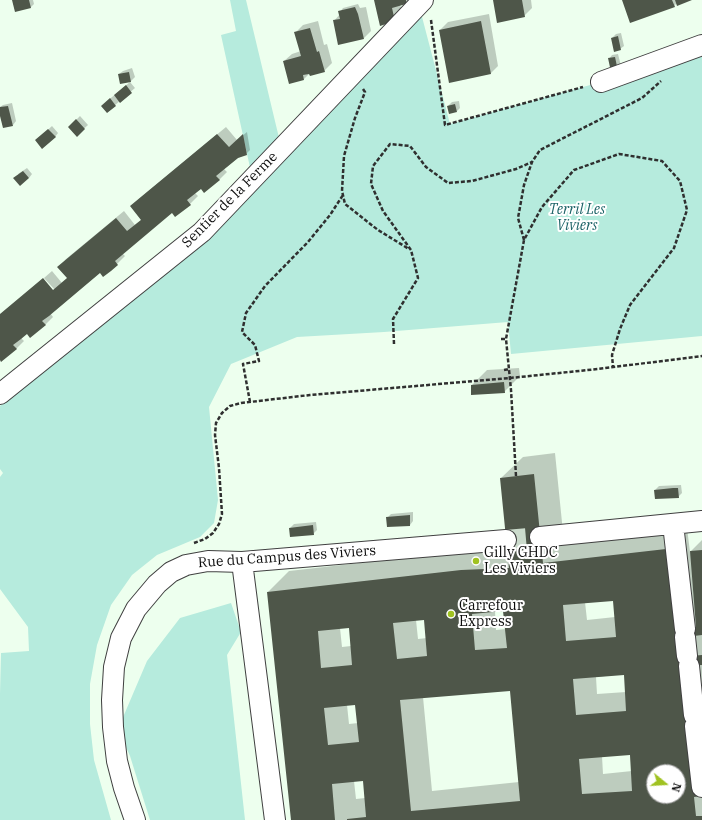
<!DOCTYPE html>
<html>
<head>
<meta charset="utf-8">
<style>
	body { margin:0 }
	#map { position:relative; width:702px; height:820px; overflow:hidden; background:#edffee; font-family:"IBM Plex Serif",serif }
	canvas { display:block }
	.north { position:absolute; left:646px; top:764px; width:40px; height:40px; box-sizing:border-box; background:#fff; border:1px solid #9e9e9e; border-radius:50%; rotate:108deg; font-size:11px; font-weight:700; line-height:16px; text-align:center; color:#0d0d0d }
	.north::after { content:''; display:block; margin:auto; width:14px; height:18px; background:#a0c221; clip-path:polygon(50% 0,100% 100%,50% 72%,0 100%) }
</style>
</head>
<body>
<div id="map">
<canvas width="702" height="820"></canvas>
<div class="north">N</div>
</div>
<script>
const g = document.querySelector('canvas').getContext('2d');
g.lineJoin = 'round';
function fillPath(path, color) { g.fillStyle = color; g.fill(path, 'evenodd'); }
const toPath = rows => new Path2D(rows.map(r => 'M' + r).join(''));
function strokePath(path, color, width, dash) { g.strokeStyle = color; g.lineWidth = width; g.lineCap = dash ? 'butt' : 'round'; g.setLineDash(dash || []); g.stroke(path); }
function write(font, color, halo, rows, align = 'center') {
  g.font = font + ' "IBM Plex Serif",serif'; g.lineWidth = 4; g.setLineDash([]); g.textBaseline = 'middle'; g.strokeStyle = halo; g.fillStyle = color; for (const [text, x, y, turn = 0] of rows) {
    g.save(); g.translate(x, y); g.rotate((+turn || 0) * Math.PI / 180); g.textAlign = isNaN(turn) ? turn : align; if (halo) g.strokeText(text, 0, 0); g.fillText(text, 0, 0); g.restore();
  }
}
fillPath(toPath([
	[230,0,246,0,280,142,251,172,221,35,236,31],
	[421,13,450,124,601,82,702,48,702,336,511,354,508,322,384,332,297,337,231,364,209,407,218,500,214,523,200,537,157,555,132,575,111,605,97,645,90,684,90,724,94,760,111,820,0,820,0,694,1,653,29,651,28,627,0,589,0,477,3,473,0,469,0,406,216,228],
	[231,603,241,632,227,655,245,820,150,820,130,756,118,729,147,661,180,618]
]), '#b6ebdd');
fillPath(toPath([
	[13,0,33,0,34,4,30,8],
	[375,0,409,0,406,3,400,4,402,12,395,20],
	[494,0,531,0,532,8,524,16],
	[623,0,690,0,677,3,674,6],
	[358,4,360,8,366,7,371,31,364,38,334,21,340,14,340,12,343,8],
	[489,14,498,66,490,74,440,30,448,22],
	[318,21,324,45,327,44,332,63,324,71,310,73,304,79,284,61,292,54,301,51,296,32,303,25],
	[621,33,624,46,620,49,612,38,616,34],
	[618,54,621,66,617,70,609,59,612,55],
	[132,68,135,77,131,81,121,83,119,74,123,71],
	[130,82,135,88,107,112,106,102],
	[459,101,460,108,457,111,448,106,452,102],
	[12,103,16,121,13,125,0,112,0,107,3,105],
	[80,116,88,125,77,135,69,127],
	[52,126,58,133,55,137,40,137],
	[226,127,237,140,247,132,250,150,246,154,238,158,224,169,227,172,219,180,201,188,195,193,198,196,190,204,172,212,122,253,125,256,117,264,103,276,100,272,50,313,53,317,45,325,27,333,21,338,24,341,16,349,0,359,0,314,53,292,55,290,44,278,52,271,62,283,68,278,59,267,66,259,124,211,135,225,142,219,139,199],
	[27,168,32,174,29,178,18,174],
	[519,368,520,376,504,392,472,385,487,370],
	[555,453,564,542,687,528,690,552,702,540,702,820,292,820,268,592,289,571,483,549,508,548,501,478,523,457],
	[614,600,615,617,587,620,585,602],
	[504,610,506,629,496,630,495,611],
	[425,619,427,638,418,639,416,620],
	[350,627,351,646,342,647,340,628],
	[625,674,626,692,597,694,596,677],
	[511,690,519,782,432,791,423,697],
	[356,704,358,723,349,724,347,705],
	[630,754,632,771,603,774,602,756],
	[654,772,678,772,678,796,654,796],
	[364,780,365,798,356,799,354,781],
	[681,485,682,493,678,497,655,490,659,486],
	[413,512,413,521,410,525,387,518,391,514],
	[316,522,317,530,313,534,290,528,294,524]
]), '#0003');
fillPath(toPath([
	[12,0,29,0,31,8,15,12],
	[374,0,406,0,406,4,392,8,395,21,380,26],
	[493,0,522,0,525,17,497,23],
	[622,0,672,0,675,7,630,23],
	[675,0,692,0,677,6],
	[355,7,358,14,364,39,338,45,333,20,340,19,338,11],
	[481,21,491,74,449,83,439,30],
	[310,28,317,52,319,51,325,72,310,76,309,74,303,75,304,80,289,84,283,61,301,56,294,32],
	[618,36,621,50,614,52,611,38],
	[615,57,618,71,611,72,608,58],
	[129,72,131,82,120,84,118,74],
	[126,85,132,93,120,103,114,95],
	[110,98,116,106,107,113,101,106],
	[455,104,457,112,449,114,447,106],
	[8,106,13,126,3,128,0,116,0,107],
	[76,119,85,129,77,137,68,127],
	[48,129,56,137,42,149,35,140],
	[217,134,229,147,243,134,247,155,238,158,216,176,220,180,204,193,201,189,187,200,191,205,175,217,172,213,115,261,118,265,111,271,103,277,100,273,49,316,42,321,46,325,30,338,27,334,21,339,13,345,17,349,1,362,0,360,0,314,43,278,53,290,67,278,57,267,116,218,127,231,141,220,130,206],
	[23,171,29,178,20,186,13,178],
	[504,382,505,393,471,395,471,385],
	[534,474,543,563,666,549,676,629,696,627,690,551,702,550,702,635,677,638,678,657,702,655,702,665,679,666,702,714,702,796,694,797,696,816,702,816,702,820,347,820,347,819,366,817,363,781,332,784,335,820,291,820,267,592,461,570,509,568,500,478],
	[613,601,616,637,566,641,563,605],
	[503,611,507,648,475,650,472,614],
	[424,620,427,656,397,659,393,623],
	[349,628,352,665,321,668,318,631],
	[624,675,626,711,576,715,573,679],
	[510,691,520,801,411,811,400,700],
	[355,705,359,742,328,745,324,708],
	[630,755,632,791,582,794,579,759],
	[654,772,678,772,678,796,654,796],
	[673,488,678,488,679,498,655,499,654,490],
	[410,515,410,526,387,527,386,517],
	[313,525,314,535,290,537,289,528]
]), '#4e5649');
strokePath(toPath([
	[506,540,540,537]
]), '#cbdbcc', 20, [20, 10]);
const minor = toPath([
	[601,82,702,45],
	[0,394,202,232,423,0],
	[673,524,685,629],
	[540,537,702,521],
	[242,562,275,820],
	[685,637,687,656],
	[689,666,694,715],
	[695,726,702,787],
	[135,820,124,788,117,761,113,727,112,700,114,667,121,638,136,609,157,584,171,572,186,565,208,561,242,562,506,540]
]);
strokePath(minor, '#404040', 22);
strokePath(toPath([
	[431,20,445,125,583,87],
	[363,89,365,92,355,118,344,156,342,191,345,204,378,230,409,249],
	[524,240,518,218,524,185,532,162,540,150,642,98,661,81],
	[501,339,506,339],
	[394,344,393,319,418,278,411,250,383,211,371,184,373,166,390,144,410,146,426,167,448,183,472,181,516,169,532,162],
	[504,370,509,369],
	[250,402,243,364,259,361,255,345,242,332,246,313,265,286,308,242,330,215,343,195],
	[516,476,511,390,506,339,524,240,542,207,574,170,619,154,662,161,680,181,687,210,674,248,630,305,620,329,612,355,613,367],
	[194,543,205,539,213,533,219,524,222,514,219,468,215,435,216,423,222,413,230,406,241,403,310,395,510,378,598,369,702,356]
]), '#2f2f2f', 2.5, [4, 2]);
strokePath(minor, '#fff', 20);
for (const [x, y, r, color] of [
	[476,561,4,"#a0c221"],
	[451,614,4,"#a0c221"]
]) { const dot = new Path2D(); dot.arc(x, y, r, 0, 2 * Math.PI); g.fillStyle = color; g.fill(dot); strokePath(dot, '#fff', 1.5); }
write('14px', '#0d0d0d', '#fff', [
	["Sentier de la Ferme",230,200,-45],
	["Rue du Campus des Viviers",287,557,-4]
]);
write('italic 14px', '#1c6367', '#fff', [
	["Terril Les",577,210],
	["Viviers",577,226]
]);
write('14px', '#0d0d0d', '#fff', [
	["Gilly GHDC",484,553],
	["Les Viviers",484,569],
	["Carrefour",459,606],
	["Express",459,622]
], 'left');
</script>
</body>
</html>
